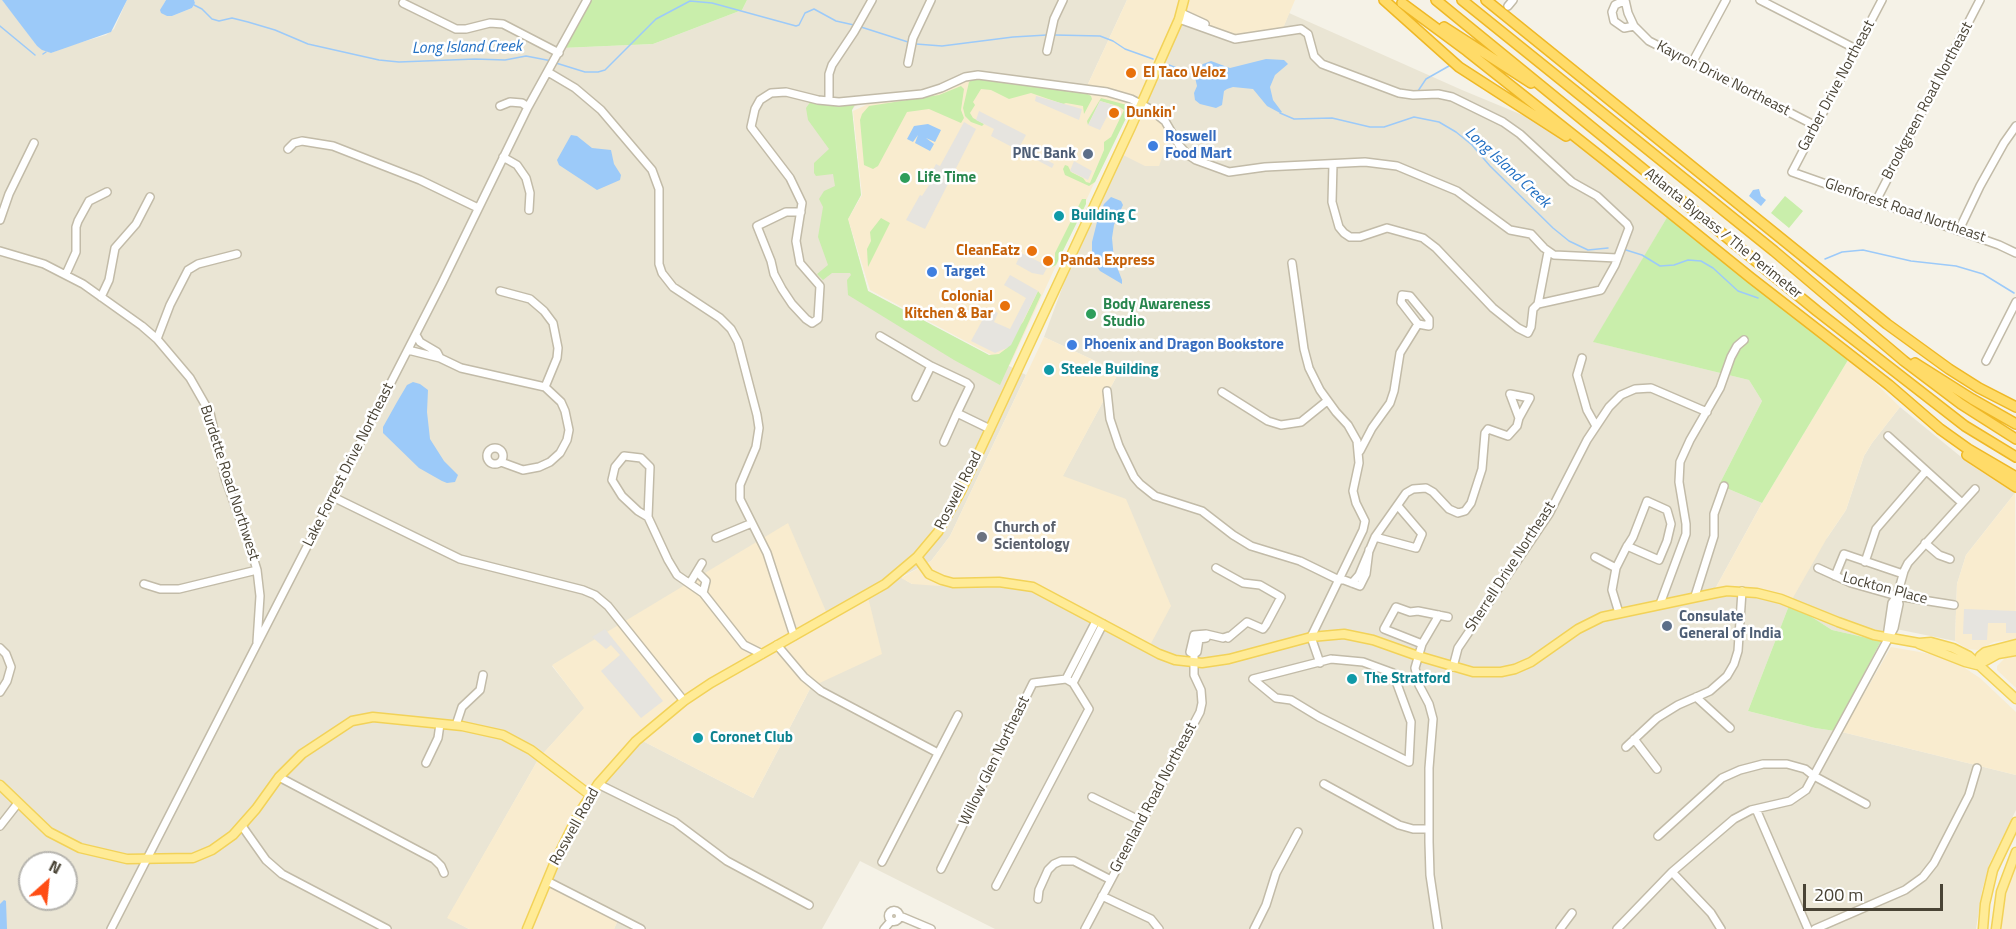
<!DOCTYPE html>
<html>
<head>
<meta charset="utf-8">
<style>
	body { margin:0 }
	#map { position:relative; width:2016px; height:929px; overflow:hidden; background:#f5f2e7; font-family:"Titillium Web",sans-serif }
	canvas { display:block }
	.north { position:absolute; left:18px; top:851px; width:60px; height:60px; box-sizing:border-box; background:#fff; border:2px solid #b6b4ae; border-radius:50%; rotate:27deg; font-size:16px; font-weight:700; line-height:24px; text-align:center; color:#494335 }
	.north::after { content:''; display:block; margin:auto; width:21px; height:27px; background:#ff4d14; clip-path:polygon(50% 0,100% 100%,50% 72%,0 100%) }
	.scale { position:absolute; left:1803px; top:884px; width:140px; height:27px; box-sizing:border-box; border:3px solid #494335; border-top:0; padding-left:8px; font-size:18px; line-height:21px; white-space:nowrap; color:#494335; -webkit-text-stroke:4px #fff; paint-order:stroke }
</style>
</head>
<body>
<div id="map">
<canvas width="2016" height="929"></canvas>
<div class="north">N</div>
<div class="scale">200 m</div>
</div>
<script>
const g = document.querySelector('canvas').getContext('2d');
g.lineJoin = 'round';
function fillPath(path, color) { g.fillStyle = color; g.fill(path, 'evenodd'); }
const toPath = rows => new Path2D(rows.map(r => 'M' + r).join(''));
function strokePath(path, color, width, dash) { g.strokeStyle = color; g.lineWidth = width; g.lineCap = dash ? 'butt' : 'round'; g.setLineDash(dash || []); g.stroke(path); }
function write(font, color, halo, rows, align = 'center') {
  g.font = font + ' "Titillium Web",sans-serif'; g.lineWidth = 5; g.setLineDash([]); g.textBaseline = 'middle'; g.strokeStyle = halo; g.fillStyle = color; for (const [text, x, y, turn = 0] of rows) {
    g.save(); g.translate(x, y); g.rotate((+turn || 0) * Math.PI / 180); g.textAlign = isNaN(turn) ? turn : align; if (halo) g.strokeText(text, 0, 0); g.fillText(text, 0, 0); g.restore();
  }
}
fillPath(toPath([
	[0,0,2,0,16,17,37,46,51,53,68,46,106,35,114,29,127,0,166,0,162,7,167,16,172,16,192,8,195,3,194,0,586,0,562,48,653,44,742,10,747,0,1127,0,1087,86,970,74,932,93,884,95,855,106,852,110,861,195,848,219,868,291,1026,375,950,536,931,561,901,577,912,584,1062,477,1119,372,1044,337,1078,245,1136,106,1184,15,1281,33,1289,13,1462,90,1573,136,1669,214,1594,342,1749,380,1762,401,1719,485,1762,503,1715,589,1827,538,1846,510,1864,456,1872,443,1900,407,1971,465,2015,493,1966,555,1957,584,1955,641,1896,629,1881,641,1832,630,1790,603,1748,711,1815,728,1842,732,2016,775,2016,810,1989,865,1982,891,1976,929,995,929,860,861,822,929,614,929,619,918,547,881,579,808,637,738,753,798,811,687,828,616,552,666,585,708,539,758,448,918,469,929,0,929],
	[30,863,66,863,66,899,30,899]
]), '#eae5d4');
fillPath(toPath([
	[1127,0,1295,0,1281,33,1237,39,1184,16,1157,83,1136,106,1174,126,1159,166,1145,166,1117,152,1135,106,1087,86],
	[981,78,1087,91,1128,103,1131,109,1115,138,1010,365,870,290,848,219,862,195,853,111,875,101,933,95,967,79],
	[1044,337,1119,372,1063,476,1126,499,1171,606,1148,649,1055,596,995,581,939,586,912,584,901,578,931,561,950,536],
	[1848,360,1862,370,1900,407,1872,443,1864,456,1846,510,1827,538,1790,603,1768,592,1715,589,1762,503],
	[2015,493,2016,639,1994,642,1978,650,1967,649,1955,641,1957,584,1966,555],
	[788,523,828,616,867,593,882,654,811,687,753,798,637,738,579,808,547,881,619,918,614,929,469,929,447,918,539,758,584,708,552,665],
	[1891,647,1948,657,1980,678,2016,712,2016,775,1842,732],
	[2016,655,2016,688,1997,670,1997,666,2005,658],
	[2016,865,2016,929,2002,929,2001,917,2009,882]
]), '#f9eccf');
fillPath(toPath([
	[586,0,747,0,742,10,653,44,561,48],
	[980,79,1084,92,1091,96,1092,99,1084,114,1083,106,1066,103,1063,104,1031,93,1009,99,991,90,981,89,973,102,975,105,970,113,973,118,984,124,982,126,971,122,965,116,963,108,969,82,972,80],
	[961,86,964,89,961,110,964,118,961,123,929,109,907,112,878,166,873,169,864,165,860,120,862,114,869,106,939,95],
	[1101,98,1127,105,1130,110,1095,182,1089,186,1065,175,1063,169,1065,165,1068,166,1071,172,1083,178,1086,182,1090,183,1104,150,1104,142,1111,137,1124,110,1118,106,1100,101,1088,125,1087,121],
	[857,100,852,110,861,195,848,219,868,291,989,355,999,354,1007,348,1018,327,1023,322,1038,291,1041,295,1000,385,954,360,848,295,847,280,851,275,850,273,832,273,823,280,817,274,828,265,818,237,823,207,819,199,824,191,835,186,833,174,816,176,814,173,814,163,829,149,808,120,806,108,811,101],
	[1785,196,1803,211,1789,228,1771,213],
	[1082,199,1086,199,1086,204,1056,265,1052,267,1050,265,1055,258,1055,253],
	[1669,214,1755,287,1848,360,1762,503,1719,485,1762,401,1749,380,1593,342],
	[881,218,890,223,868,267,867,249,871,241,870,232],
	[1790,603,1832,630,1881,641,1847,706,1842,732,1815,728,1748,711]
]), '#c9eeab');
fillPath(toPath([
	[1036,96,1082,109,1079,120,1035,101],
	[1100,101,1113,105,1100,130,1088,125],
	[979,111,1026,135,1020,146,1054,164,1052,168,991,136,994,129,976,120],
	[964,122,976,129,925,229,906,220,920,195,922,196,929,185,926,183,936,164,940,166],
	[1074,161,1092,171,1088,180,1070,171],
	[1021,253,1048,266,1043,275,1032,273,1016,264],
	[1010,275,1038,291,1011,345,1007,348,995,353,971,341,989,308,998,313,994,322,1010,329,1026,298,1004,285],
	[1964,609,2016,611,2016,633,2006,633,2006,623,1988,623,1987,640,1972,640,1972,634,1963,634],
	[605,629,663,701,641,718,601,671,620,655,611,645,606,649,592,637]
]), '#e6e4df');
fillPath(toPath([
	[2,0,127,0,111,32,51,53,42,50,37,46],
	[166,0,194,0,195,3,192,8,172,16,167,16,161,13,160,10],
	[1266,59,1284,60,1288,64,1275,75,1270,87,1273,100,1282,112,1280,113,1267,106,1253,89,1233,87,1227,89,1224,91,1222,105,1216,108,1200,104,1195,100,1194,93,1197,86,1194,73,1203,64,1211,61,1230,68],
	[928,124,941,130,935,142,926,138,934,144,930,151,915,143,918,135,913,142,907,139,914,126],
	[571,135,577,136,592,148,611,150,614,164,621,175,620,180,597,190,559,165,557,160],
	[1759,189,1761,196,1766,200,1761,206,1749,196,1753,190],
	[1111,197,1121,201,1123,205,1114,225,1112,238,1114,259,1122,280,1122,284,1100,271,1096,265,1092,252,1092,242,1098,218,1104,204],
	[413,382,420,384,428,390,427,412,430,439,444,461,458,475,455,482,447,483,442,481,419,468,383,433,383,427,397,402,407,385],
	[4,900,6,901,7,929,0,929,0,904]
]), '#9ccaf9');
strokePath(toPath([
	[194,5,202,9,212,19,219,21,232,18,248,22,275,30,308,44,379,60,399,62,475,59,505,60,526,56,552,61],
	[0,26,35,55],
	[861,27,908,42],
	[1055,35,1100,36,1113,41,1125,49,1153,59],
	[916,44,942,46,1013,37,1047,35],
	[43,54,46,52],
	[556,63,585,72,598,72,605,70,656,19,690,1,712,3,796,26,799,25,805,13,814,9,836,21,854,25],
	[1169,65,1194,75],
	[1418,91,1426,79,1449,66],
	[1280,113,1294,119,1332,118,1370,127,1384,127,1414,117,1439,122,1456,132,1472,145,1490,166,1553,228,1569,241,1588,250,1608,248],
	[1626,250,1642,255,1660,266,1674,265,1688,260,1701,261,1713,268,1738,291,1758,298],
	[1825,259,1842,252,1863,250,1911,261,1956,266,1983,274,2014,293]
]), '#9ccaf9', 1.5);
const minor = toPath([
	[1625,0,1628,13,1634,26,1649,41,1816,126],
	[1625,0,1615,5,1612,12,1614,21,1624,28,1634,26],
	[1760,0,1856,49],
	[1882,0,1792,172,1999,245,2016,253],
	[403,3,456,29,466,29,490,23,503,24,559,53],
	[1508,6,1513,0],
	[1181,13,1205,24],
	[1179,19,1235,39,1301,29,1308,34,1314,56,1322,64,1399,93,1413,95,1438,94,1452,97,1503,122,1520,134,1572,182,1597,196,1627,224,1629,228,1615,265,1601,290,1538,304],
	[1047,51,1054,19,1063,0],
	[908,63,913,38,931,0],
	[1692,63,1726,0],
	[548,72,575,88,601,110,652,170,659,189,659,264,662,273,673,287,720,318,731,329,738,342,757,415,759,428,756,447,740,485,740,499,767,553,794,636],
	[829,101,829,74,832,65,854,32,872,0],
	[500,106,510,102,522,103,528,107],
	[288,149,294,143,302,141,333,146,420,180,478,208],
	[503,157,517,165,526,178,530,193,529,210],
	[1333,164,1332,202,1339,227,1344,233,1350,237,1360,237,1387,228,1423,238,1436,248,1493,308,1518,328,1528,333,1531,327,1533,309,1538,304,1548,252],
	[1876,201,1980,0],
	[801,212,786,212,757,226,771,261,774,274,782,289,792,304,806,319,812,323,818,319,820,286,800,263,796,241,802,203,790,178,751,127,755,109,760,100,771,93,786,92,818,100,839,102,922,94,941,88,965,77,978,75,1107,92,1131,99,1150,109,1165,121,1179,145,1187,154,1196,160,1229,172,1265,167,1365,162,1397,166,1457,191,1510,230,1531,234,1544,248,1554,255,1617,258],
	[0,220,9,194,34,143],
	[1959,230,1980,186,2004,143,2016,126],
	[0,251,44,264,83,284,142,326,157,339,190,378,210,413,225,478,249,544,257,570,260,596,257,642],
	[1292,263,1304,349,1309,368,1320,390,1336,412,1348,425,1357,441,1359,463,1353,491,1356,503,1365,521,1363,530,1311,637,1320,663],
	[66,274,76,252,76,227,78,221,89,201,107,192],
	[500,291,530,299,544,311,553,323,558,348,557,358,545,387],
	[101,297,109,280,115,248,136,224,150,197],
	[416,335,420,342,437,352,440,358],
	[880,336,931,366,967,383,970,386,957,413,990,429],
	[157,339,170,305,188,270,198,264,237,254],
	[408,350,440,358,461,368,545,387,561,402,565,411,569,430,567,440,560,453,550,462,539,467,523,470,501,462],
	[1582,358,1577,375,1587,410,1596,426],
	[1986,361,2016,302],
	[1107,391,1110,419,1119,446,1134,477,1140,484,1155,496,1202,511,1233,535,1251,546,1300,561,1339,580,1344,580,1360,586,1366,574,1369,550],
	[1222,392,1268,421,1281,425,1301,422,1327,401],
	[1510,394,1530,398,1519,418],
	[916,397,931,366],
	[1888,436,1962,503],
	[944,442,957,413],
	'487 456a8 8 0 1 1 16 0a8 8 0 1 1-16 0Z',
	[1360,451,1372,428,1390,403,1394,391,1400,353,1418,324,1401,302,1402,295,1410,296,1429,319,1429,326,1418,324],
	[333,497,460,559,583,590,595,595,608,606,684,701],
	[648,517,638,511,622,496,612,480,615,467,624,456,641,458,650,467,648,517,668,560,677,575,703,593,744,645,762,654],
	[1375,537,1416,548,1422,534,1398,506],
	[716,538,752,523],
	[1925,543,1939,555,1950,559],
	[1595,557,1616,568],
	[1865,562,1876,529,1926,471],
	[1216,568,1243,583,1260,585,1281,597,1266,625,1263,629,1247,622,1228,638],
	[1818,568,1851,583,1897,596,1954,605],
	[697,572,706,581,703,593],
	[1835,576,1844,554,1903,574],
	[690,583,702,563],
	[1352,583,1359,575,1375,537,1406,493,1413,489,1426,488,1433,492,1449,509,1458,513,1465,511,1471,503,1482,469,1485,433,1488,429,1508,436,1517,426,1519,418,1510,394],
	[144,584,160,589,179,589,257,570],
	[1695,596,1714,536,1714,514,1724,486],
	[1660,604,1686,534,1686,524,1679,482,1680,462,1690,440,1720,388,1731,357,1737,346,1744,340],
	[1619,613,1612,590,1616,568,1626,548,1633,537,1647,501,1667,510,1671,524,1667,541,1659,560,1627,546],
	[1887,637,1892,603,1897,596,1904,571,1908,563,1975,489],
	[1422,644,1384,629,1396,607,1410,612,1418,611,1448,617],
	[777,645,804,677,821,691,938,753],
	[0,648,6,654,11,667,7,681,0,692],
	[1194,654,1197,652,1199,639,1206,638],
	[1331,659,1363,662,1393,673,1411,722,1409,762,1319,717,1291,700,1276,698,1253,679,1331,659],
	[1453,667,1458,648,1549,514,1587,440,1609,407,1621,395,1635,389,1651,388,1707,412],
	[1066,679,1096,621],
	[1073,683,1103,624],
	[1696,697,1730,728],
	[456,725,462,707,480,690,483,675],
	[1634,739,1657,769],
	[1626,747,1657,718,1678,705,1710,691,1727,676,1734,664,1738,651,1742,591],
	[426,763,438,738,440,724],
	[279,777,434,859,441,866,444,873],
	[598,784,675,822,727,861,809,905],
	[1324,784,1399,825,1413,829,1429,829],
	[1092,797,1141,821],
	[1756,809,1808,929],
	[0,826,18,803],
	[242,826,266,860,282,874,387,929],
	[1658,836,1722,778,1740,770,1763,764,1787,764,1805,769,1814,776,1866,804],
	[882,862,958,715],
	[941,869,1033,683,1066,679,1073,683,1089,709,996,886],
	[1672,872,1711,913,1721,929],
	[547,881,641,929],
	[1102,896,1151,919,1159,929],
	[1038,899,1039,890,1048,870,1054,864,1061,861,1074,861,1111,880],
	'888.5 916a5.5 5.5 0 1 1 11 0a5.5 5.5 0 1 1-11 0Z',
	[900,916,931,929],
	[111,929,442,283,528,107,587,0],
	[884,929,891,921],
	[1085,929,1200,712,1202,703,1201,690,1194,675,1194,654,1190,652,1194,635,1206,634,1223,638,1229,636],
	[1254,929,1266,905,1276,873,1298,832],
	[1438,929,1430,875,1429,842,1429,768,1433,719,1429,704,1419,685,1415,668,1422,644,1439,615],
	[1560,929,1572,913],
	[1617,929,1672,872,1734,819,1751,810,1790,801,1806,790,1894,628,1899,604,1897,596],
	[1815,929,1905,890,1923,877,1934,863,1969,795,1977,768]
]);
const major = toPath([
	[917,557,929,574,942,580,953,583,999,582,1033,587,1159,654,1175,660,1202,663,1229,659,1311,637,1344,634,1373,640,1418,656,1473,672,1501,672,1515,669,1531,662,1578,629,1602,617,1716,593,1727,591,1757,593,1781,599,1838,622,1874,635,1919,643,1931,642,1953,648,1969,656,2016,699],
	[1919,644,1965,662,1977,665],
	[1978,665,1980,656,1985,652,2016,644],
	[1978,665,1998,654,2016,651],
	[0,785,49,832,80,848,127,859,193,858,212,850,233,835,256,809,279,777,302,754,352,721,373,717,462,726,503,735,531,750,590,795],
	[527,929,554,864,578,815,598,784,636,741,684,701,711,683,885,584,917,557,938,532,961,491,1131,127,1179,19,1184,0],
	[1983,929,1985,904,1993,870,2016,822],
	[1996,929,2001,892,2016,852]
]);
const highway = toPath([
	[1384,0,1459,67,1566,136],
	[1436,0,1817,311,1965,426,2016,457],
	[1462,0,1774,251,1904,361,1961,404,2016,439],
	[1486,0,1887,324,1949,369,1979,388,2016,407],
	[1402,3,1467,51,1606,161,1751,278,1889,385,1940,429,1968,449,2016,477],
	[1444,27,1531,83],
	[1915,363,1972,399,2016,424],
	[1967,455,2016,487]
]);
strokePath(minor, '#c2bba8', 10);
strokePath(major, '#f2d258', 11);
strokePath(highway, '#efb826', 12);
strokePath(minor, '#fff', 7);
strokePath(major, '#ffeb96', 8);
strokePath(highway, '#ffdb68', 9);
for (const [x, y, r, color] of [
	[1131,73,6,"#e8710a"],
	[1114,113,6,"#e8710a"],
	[1153,146,6,"#3f7fe0"],
	[1088,154,6,"#5c6f8a"],
	[905,178,6,"#2e9e5b"],
	[1059,216,6,"#0f9aa8"],
	[1032,251,6,"#e8710a"],
	[1048,261,6,"#e8710a"],
	[932,272,6,"#3f7fe0"],
	[1005,306,6,"#e8710a"],
	[1091,314,6,"#2e9e5b"],
	[1072,345,6,"#3f7fe0"],
	[1049,370,6,"#0f9aa8"],
	[982,537,6,"#6b7280"],
	[1667,626,6,"#5c6f8a"],
	[1352,679,6,"#0f9aa8"],
	[698,738,6,"#0f9aa8"]
]) { const dot = new Path2D(); dot.arc(x, y, r, 0, 2 * Math.PI); g.fillStyle = color; g.fill(dot); strokePath(dot, '#fff', 2); }
write('bold 15px', '#c56008', '#fff', [
	["El Taco Veloz",1143,73],
	["Dunkin'",1126,113],
	["CleanEatz",1020,251,"right"],
	["Panda Express",1060,261],
	["Colonial",993,297,"right"],
	["Kitchen & Bar",993,314,"right"]
], 'left');
write('15px', '#494335', '#fff', [
	["Kayron Drive Northeast",1723,79,27],
	["Garber Drive Northeast",1837,86,-62],
	["Brookgreen Road Northeast",1928,101,-62],
	["Glenforest Road Northeast",1905,211,19],
	["Atlanta Bypass / The Perimeter",1723,234,39],
	["Lake Forrest Drive Northeast",349,465,-63],
	["Burdette Road Northwest",229,483,72],
	["Roswell Road",959,491,-63],
	["Sherrell Drive Northeast",1511,567,-57],
	["Lockton Place",1885,589,15],
	["Willow Glen Northeast",995,761,-64],
	["Greenland Road Northeast",1154,798,-62],
	["Roswell Road",575,827,-61]
]);
write('bold 15px', '#366cbe', '#fff', [
	["Roswell",1165,137],
	["Food Mart",1165,154],
	["Target",944,272],
	["Phoenix and Dragon Bookstore",1084,345]
], 'left');
write('bold 15px', '#4e5e75', '#fff', [
	["PNC Bank",1076,154],
	["Consulate",1679,617,"left"],
	["General of India",1679,634,"left"]
], 'right');
write('bold 15px', '#27864d', '#fff', [
	["Life Time",917,178],
	["Body Awareness",1103,305],
	["Studio",1103,322]
], 'left');
write('bold 15px', '#0d838f', '#fff', [
	["Building C",1071,216],
	["Steele Building",1061,370],
	["The Stratford",1364,679],
	["Coronet Club",710,738]
], 'left');
write('bold 15px', '#5b616d', '#fff', [
	["Church of",994,528],
	["Scientology",994,545]
], 'left');
write('italic 16px', '#216fc2', '#fff', [
	["Long Island Creek",467,48,-1],
	["Long Island Creek",1507,168,43]
]);
</script>
</body>
</html>
